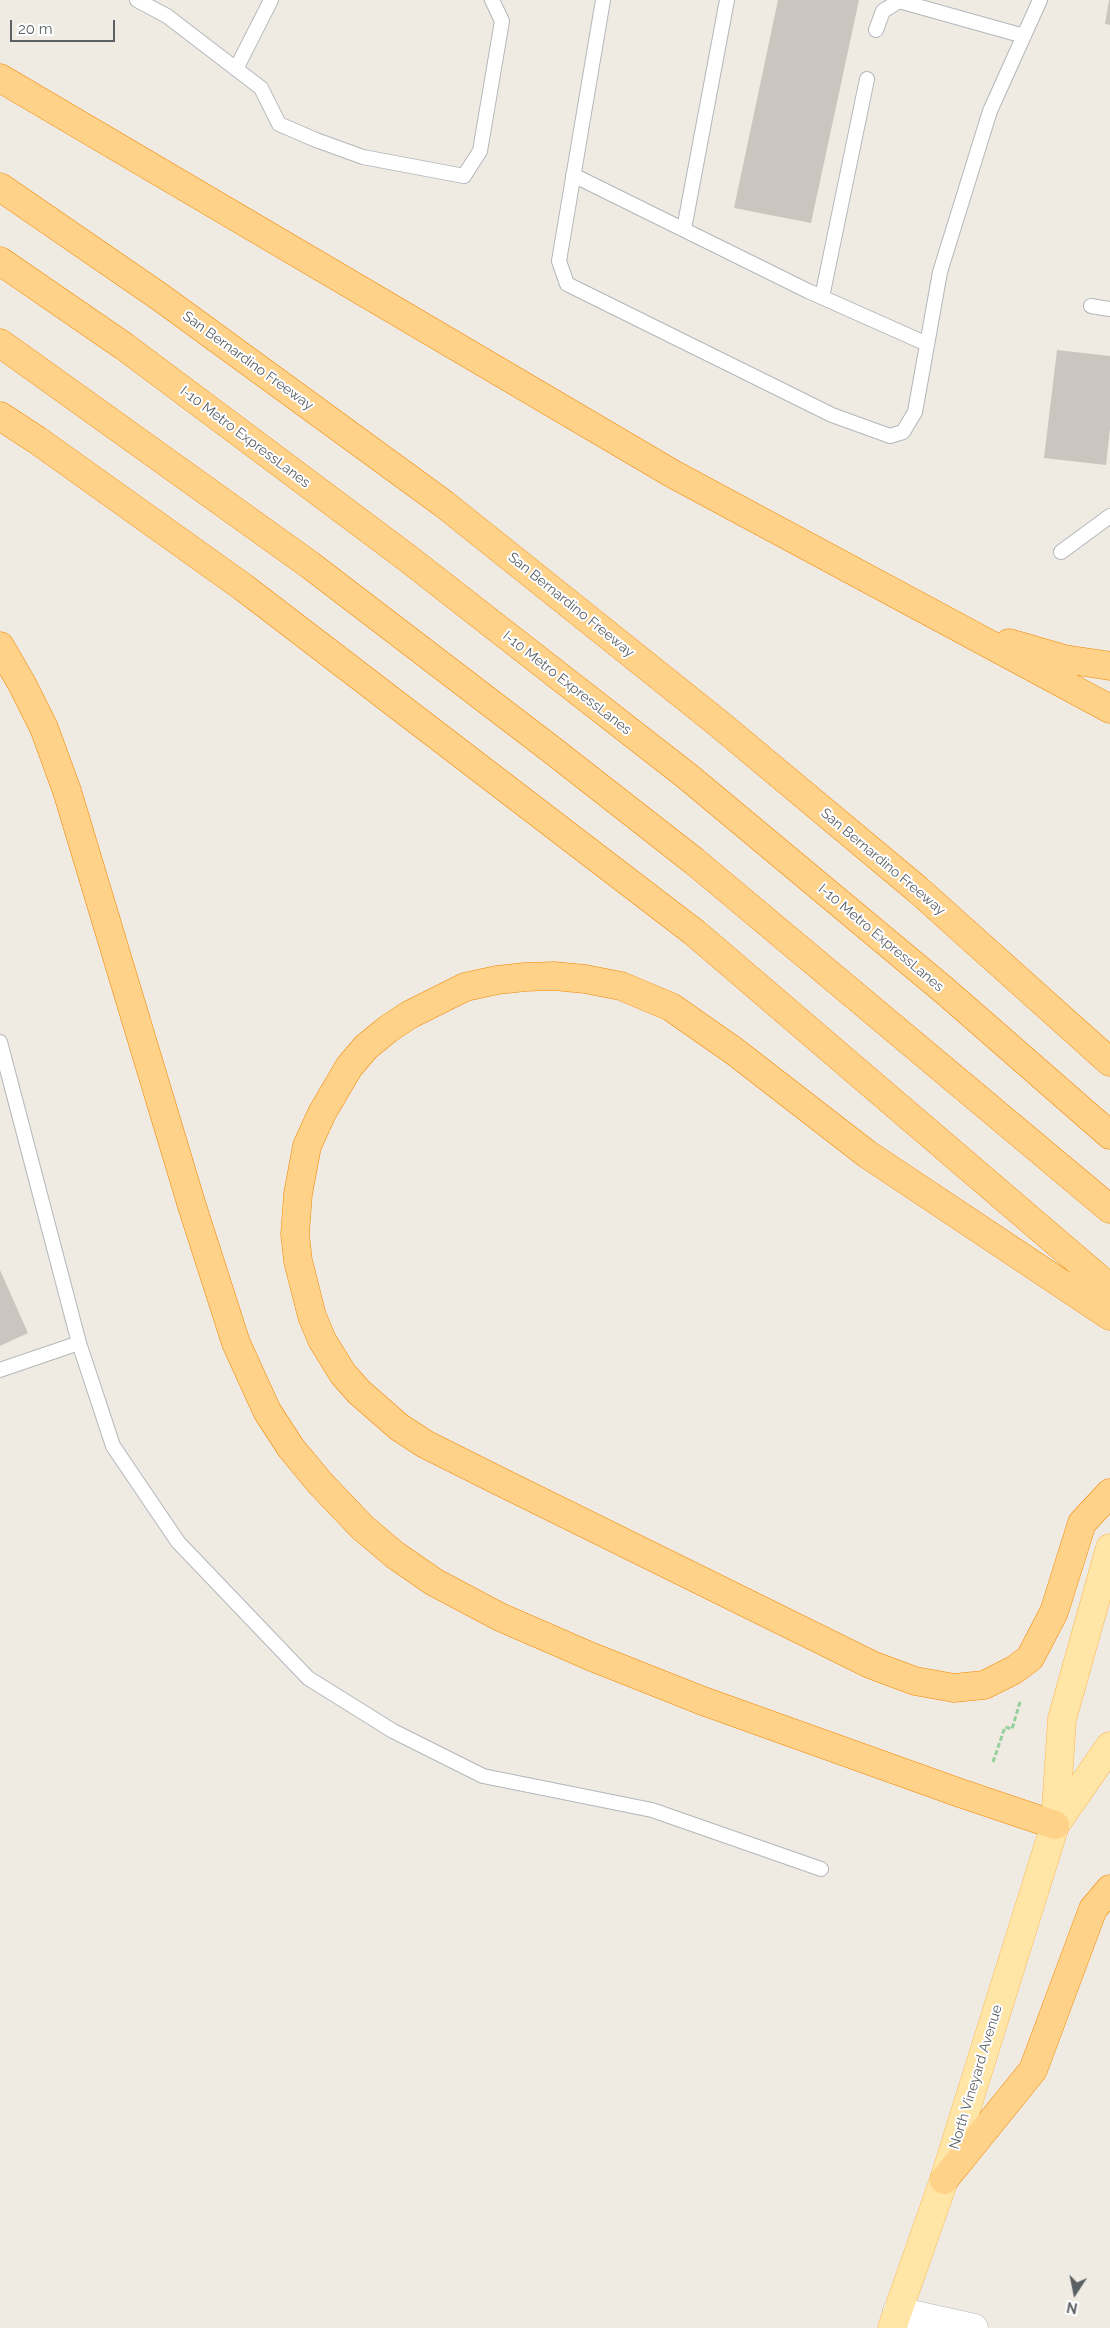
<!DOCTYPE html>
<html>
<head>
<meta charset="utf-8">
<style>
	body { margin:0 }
	#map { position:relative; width:1110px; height:2328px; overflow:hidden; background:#efeae2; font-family:Raleway,sans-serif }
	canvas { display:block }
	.north { position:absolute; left:1050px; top:2268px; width:50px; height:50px; -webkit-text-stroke:4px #fff; paint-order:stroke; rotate:191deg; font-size:14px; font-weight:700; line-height:20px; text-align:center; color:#5a6064 }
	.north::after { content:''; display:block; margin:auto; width:18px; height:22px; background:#5a6064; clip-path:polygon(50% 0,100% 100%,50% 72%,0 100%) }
	.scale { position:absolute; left:10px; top:20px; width:105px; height:22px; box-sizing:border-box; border:2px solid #5a6064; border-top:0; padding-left:6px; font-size:15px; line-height:18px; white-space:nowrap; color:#5a6064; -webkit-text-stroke:4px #fff; paint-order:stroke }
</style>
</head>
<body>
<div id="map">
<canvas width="1110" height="2328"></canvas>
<div class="north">N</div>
<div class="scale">20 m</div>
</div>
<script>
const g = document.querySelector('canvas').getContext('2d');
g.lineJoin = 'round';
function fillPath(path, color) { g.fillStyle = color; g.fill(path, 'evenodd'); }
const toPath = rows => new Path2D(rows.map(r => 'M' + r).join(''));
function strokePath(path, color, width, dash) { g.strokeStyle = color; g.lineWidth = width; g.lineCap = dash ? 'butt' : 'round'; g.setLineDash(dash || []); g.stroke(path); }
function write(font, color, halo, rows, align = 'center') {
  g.font = font + ' Raleway,sans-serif'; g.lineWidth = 4; g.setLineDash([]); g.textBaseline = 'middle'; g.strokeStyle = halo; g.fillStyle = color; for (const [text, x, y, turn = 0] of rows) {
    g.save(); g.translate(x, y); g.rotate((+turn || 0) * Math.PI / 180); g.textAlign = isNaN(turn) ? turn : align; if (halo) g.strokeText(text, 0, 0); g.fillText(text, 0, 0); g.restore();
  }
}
fillPath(toPath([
	[778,0,859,0,811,223,734,208],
	[1109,0,1110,0,1110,25,1105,24],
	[1057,350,1110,356,1110,428,1106,465,1044,458],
	[0,1270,28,1333,0,1346]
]), '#cac5bf');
const service = toPath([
	[137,0,167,16,261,88,279,124,316,140,363,157,464,176,480,151,502,21,492,0],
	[603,0,559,261,567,284,832,415,890,436,903,432,915,412,940,272,990,111,1040,0],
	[876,30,883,11,899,1,1024,36],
	[236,69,271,0],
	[573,175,808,291,927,344],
	[684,229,727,0],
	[822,297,867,79],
	[1091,306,1110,309],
	[1061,552,1110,516],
	[0,1042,79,1343],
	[0,1370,79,1343,113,1446,178,1542,308,1678,393,1731,483,1776,652,1810,821,1869]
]);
const minor = toPath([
	[897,2311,974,2328]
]);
const primary = toPath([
	[1055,1825,1110,1746],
	[892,2328,944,2180,1055,1825,1062,1719,1110,1548]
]);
const motorway = toPath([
	[0,78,673,474,1110,709],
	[0,187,160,297,444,504,718,723,917,889,1110,1062],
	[0,261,125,347,406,557,687,776,945,991,1110,1135],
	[0,343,310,565,552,750,694,861,1110,1209],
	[0,416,37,440,243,587,695,933,1110,1288],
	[1009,643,1064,659,1110,666],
	[0,646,22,684,44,728,67,791,192,1206,236,1343,267,1411,291,1448,320,1483,363,1528,395,1555,434,1582,500,1617,592,1657,703,1701,960,1793,1055,1825],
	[1110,1316,867,1154,734,1051,671,1007,621,986,585,979,554,976,525,977,497,980,465,987,409,1015,388,1029,366,1047,349,1067,322,1113,307,1146,298,1194,295,1234,298,1261,312,1316,322,1340,343,1374,359,1392,399,1427,425,1444,503,1483,872,1665,915,1681,954,1688,984,1685,1014,1670,1030,1658,1054,1612,1082,1523,1110,1493],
	[944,2180,1033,2070,1093,1909,1110,1889]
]);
strokePath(service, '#b3b7bb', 16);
strokePath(minor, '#b3b7bb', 29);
strokePath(primary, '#feb54c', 29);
strokePath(motorway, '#f18700', 29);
strokePath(toPath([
	[993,1762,1005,1727,1012,1729,1020,1702]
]), '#97d09f', 3, [5, 2.5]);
strokePath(service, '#fff', 14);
strokePath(minor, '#fff', 28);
strokePath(primary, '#ffe6a7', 28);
strokePath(motorway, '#ffd289', 28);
write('14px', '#5a6064', '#fff', [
	["San Bernardino Freeway",248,361,36],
	["I-10 Metro ExpressLanes",245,437,37],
	["San Bernardino Freeway",571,605,39],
	["I-10 Metro ExpressLanes",567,683,38],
	["San Bernardino Freeway",883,862,40],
	["I-10 Metro ExpressLanes",881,938,40],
	["North Vineyard Avenue",976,2077,-73]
]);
</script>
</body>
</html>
